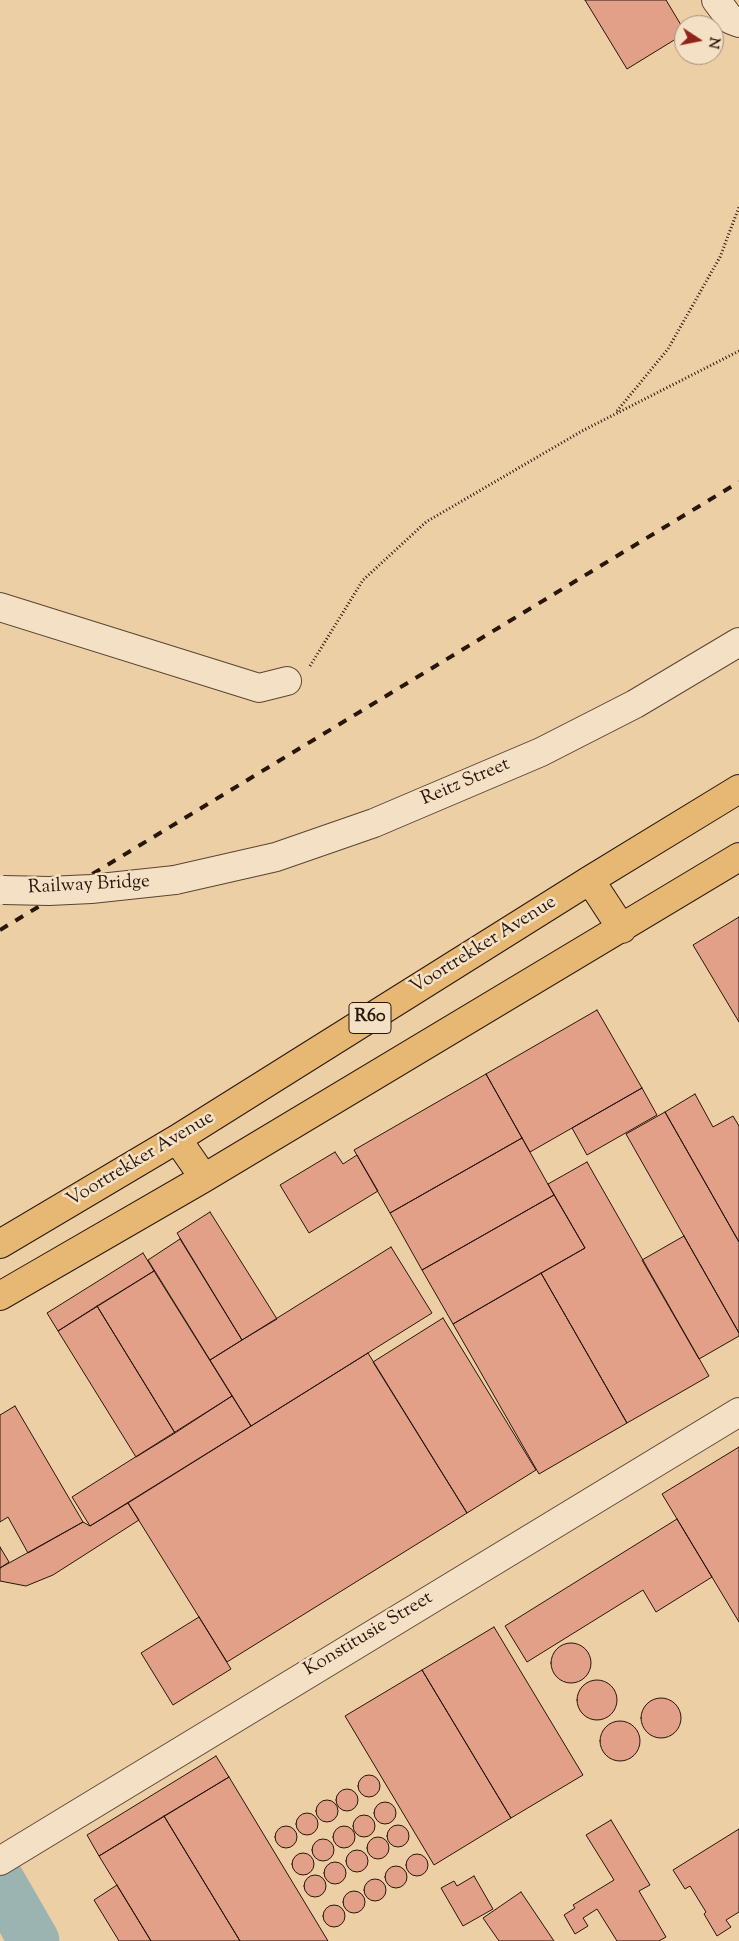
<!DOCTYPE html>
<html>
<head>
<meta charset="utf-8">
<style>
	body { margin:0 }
	#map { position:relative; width:739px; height:1941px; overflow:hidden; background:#edcfa6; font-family:"Sorts Mill Goudy",serif }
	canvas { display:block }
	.north { position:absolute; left:674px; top:15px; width:50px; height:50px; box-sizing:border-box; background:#f3e0c5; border:1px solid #a28f7a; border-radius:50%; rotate:101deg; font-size:14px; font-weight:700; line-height:20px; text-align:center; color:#29160a }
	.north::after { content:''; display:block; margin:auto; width:18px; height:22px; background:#8f2418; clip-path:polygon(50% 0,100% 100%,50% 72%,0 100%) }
</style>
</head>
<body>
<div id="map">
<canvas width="739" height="1941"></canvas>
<div class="north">N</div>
</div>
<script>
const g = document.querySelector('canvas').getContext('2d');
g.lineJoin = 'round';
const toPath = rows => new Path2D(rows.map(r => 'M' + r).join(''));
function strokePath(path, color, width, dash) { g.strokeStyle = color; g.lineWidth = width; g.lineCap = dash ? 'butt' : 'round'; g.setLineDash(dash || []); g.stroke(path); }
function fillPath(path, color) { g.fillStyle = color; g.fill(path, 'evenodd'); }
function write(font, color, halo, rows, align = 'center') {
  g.font = font + ' "Sorts Mill Goudy",serif'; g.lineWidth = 5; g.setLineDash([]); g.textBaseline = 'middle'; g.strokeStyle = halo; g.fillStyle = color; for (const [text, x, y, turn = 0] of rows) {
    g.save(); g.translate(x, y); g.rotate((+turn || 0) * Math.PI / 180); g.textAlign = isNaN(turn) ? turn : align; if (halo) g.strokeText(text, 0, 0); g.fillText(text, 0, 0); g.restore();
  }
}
strokePath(toPath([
	[0,1882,34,1941]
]), '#9cb4b1', 51);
const building = toPath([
	[585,0,666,0,684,30,684,34,627,69,585,0],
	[739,917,739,1022,693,945,739,917],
	[597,1010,642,1088,530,1152,486,1074,597,1010],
	[486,1074,522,1138,390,1213,354,1150,486,1074],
	[642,1088,657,1115,587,1155,572,1128,642,1088],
	[695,1094,713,1127,733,1116,739,1126,739,1242,665,1112,695,1094],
	[665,1112,739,1242,739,1333,626,1134,665,1112],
	[522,1138,554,1195,422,1270,390,1213,522,1138],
	[335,1152,343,1164,357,1155,378,1191,309,1233,280,1185,335,1152],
	[587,1162,709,1376,627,1423,541,1273,585,1248,548,1184,587,1162],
	[554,1195,585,1248,453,1324,422,1270,554,1195],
	[210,1212,277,1319,242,1340,177,1233,210,1212],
	[684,1236,739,1333,739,1336,699,1359,642,1260,684,1236],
	[180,1239,242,1340,210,1360,148,1260,180,1239],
	[391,1247,432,1313,251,1426,210,1360,391,1247],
	[143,1253,154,1271,58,1331,47,1313,143,1253],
	[154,1271,232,1396,175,1433,97,1306,154,1271],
	[541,1273,627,1423,539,1474,453,1324,541,1273],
	[97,1306,175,1433,136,1457,58,1331,97,1306],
	[443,1318,536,1470,467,1513,373,1362,443,1318],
	[368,1353,467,1513,227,1662,128,1503,368,1353],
	[232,1396,251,1426,90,1526,72,1497,232,1396],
	[15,1406,83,1522,28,1553,8,1517,0,1522,0,1415,15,1406],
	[739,1447,739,1622,662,1494,739,1447],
	[128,1503,139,1520,53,1575,26,1586,0,1581,0,1568,83,1522,90,1526,128,1503],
	[677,1519,712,1577,656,1612,643,1590,527,1662,505,1626,677,1519],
	[0,1547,9,1562,0,1568,0,1547],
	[199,1617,231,1669,173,1705,141,1653,199,1617],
	[494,1627,583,1775,511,1818,422,1670,494,1627],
	'551 1663a20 20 0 1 1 40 0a20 20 0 1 1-40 0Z',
	[422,1670,511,1818,434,1865,345,1716,422,1670],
	'577 1700a20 20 0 1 1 40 0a20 20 0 1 1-40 0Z',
	'641 1718a20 20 0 1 1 40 0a20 20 0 1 1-40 0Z',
	'600 1741a20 20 0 1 1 40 0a20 20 0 1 1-40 0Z',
	[216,1756,229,1777,99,1856,87,1835,216,1756],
	'358 1786a11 11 0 1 1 22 0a11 11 0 1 1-22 0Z',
	[229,1777,328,1941,240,1941,164,1816,229,1777],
	'336 1800a11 11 0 1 1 22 0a11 11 0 1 1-22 0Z',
	'316 1811a11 11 0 1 1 22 0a11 11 0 1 1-22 0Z',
	'374 1813a11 11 0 1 1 22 0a11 11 0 1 1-22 0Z',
	'296 1824a11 11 0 1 1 22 0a11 11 0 1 1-22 0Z',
	'353 1826a11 11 0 1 1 22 0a11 11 0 1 1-22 0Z',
	[164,1816,240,1941,151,1941,99,1856,164,1816],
	[611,1820,650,1885,639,1891,666,1937,659,1941,617,1941,597,1909,583,1918,588,1926,575,1934,564,1915,575,1908,573,1905,614,1880,586,1835,611,1820],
	'387 1836a11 11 0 1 1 22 0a11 11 0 1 1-22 0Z',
	'333 1837a11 11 0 1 1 22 0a11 11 0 1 1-22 0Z',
	'275 1837a11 11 0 1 1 22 0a11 11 0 1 1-22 0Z',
	[739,1829,739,1912,726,1920,731,1927,717,1936,704,1914,706,1912,690,1886,685,1889,673,1870,739,1829],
	'367 1848a11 11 0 1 1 22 0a11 11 0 1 1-22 0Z',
	'312 1850a11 11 0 1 1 22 0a11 11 0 1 1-22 0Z',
	'346 1861a11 11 0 1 1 22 0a11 11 0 1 1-22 0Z',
	'292 1864a11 11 0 1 1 22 0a11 11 0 1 1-22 0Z',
	'406 1865a11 11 0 1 1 22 0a11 11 0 1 1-22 0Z',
	'324 1873a11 11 0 1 1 22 0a11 11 0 1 1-22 0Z',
	'385 1877a11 11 0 1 1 22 0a11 11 0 1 1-22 0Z',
	'304 1886a11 11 0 1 1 22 0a11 11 0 1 1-22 0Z',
	[474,1876,493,1909,463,1926,441,1888,454,1881,457,1886,474,1876],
	'364 1890a11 11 0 1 1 22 0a11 11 0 1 1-22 0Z',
	[117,1885,151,1941,119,1941,94,1900,117,1885],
	'343 1902a11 11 0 1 1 22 0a11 11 0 1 1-22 0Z',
	[521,1892,554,1941,499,1941,483,1918,521,1892],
	'323 1916a11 11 0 1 1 22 0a11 11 0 1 1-22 0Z'
]);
fillPath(building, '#e2a088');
strokePath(building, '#29160a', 1);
const minor = toPath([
	[716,0,731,20,739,23],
	[0,607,259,688,287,681],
	[175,880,276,857,374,823,541,752,635,704,739,642],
	[0,1861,739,1412]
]);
const major = toPath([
	[590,880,622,929],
	[177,1139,204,1178],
	[0,1244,177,1139,590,880,739,789],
	[0,1296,204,1178,739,857]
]);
strokePath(minor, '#5a4431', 30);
strokePath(major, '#29160a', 30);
strokePath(toPath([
	[617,411,668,349,720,257,739,207],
	[310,666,363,580,426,522,582,431,739,351]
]), '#29160a', 3, [1, 2.5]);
strokePath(minor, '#f3e0c5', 28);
strokePath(major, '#e6b873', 28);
strokePath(toPath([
	[0,930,739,482]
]), '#29160a', 4, [9, 9]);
const minorBridge = toPath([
	[3,890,49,891,91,889,175,880]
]);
strokePath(minorBridge, '#5a4431', 30, []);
strokePath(minorBridge, '#f3e0c5', 28);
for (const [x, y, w] of [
	[370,1018,42]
]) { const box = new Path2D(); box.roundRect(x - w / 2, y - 15.5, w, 31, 4); g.fillStyle = '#f3e0c5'; g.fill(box); strokePath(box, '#29160a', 1); }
write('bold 18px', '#29160a', null, [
	["R60",370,1018]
]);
write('19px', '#29160a', '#f3e0c5', [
	["Reitz Street",466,783,-23],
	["Railway Bridge",89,886,-3],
	["Voortrekker Avenue",484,946,-32],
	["Voortrekker Avenue",141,1160,-31],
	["Konstitusie Street",369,1635,-31]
]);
</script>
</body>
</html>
